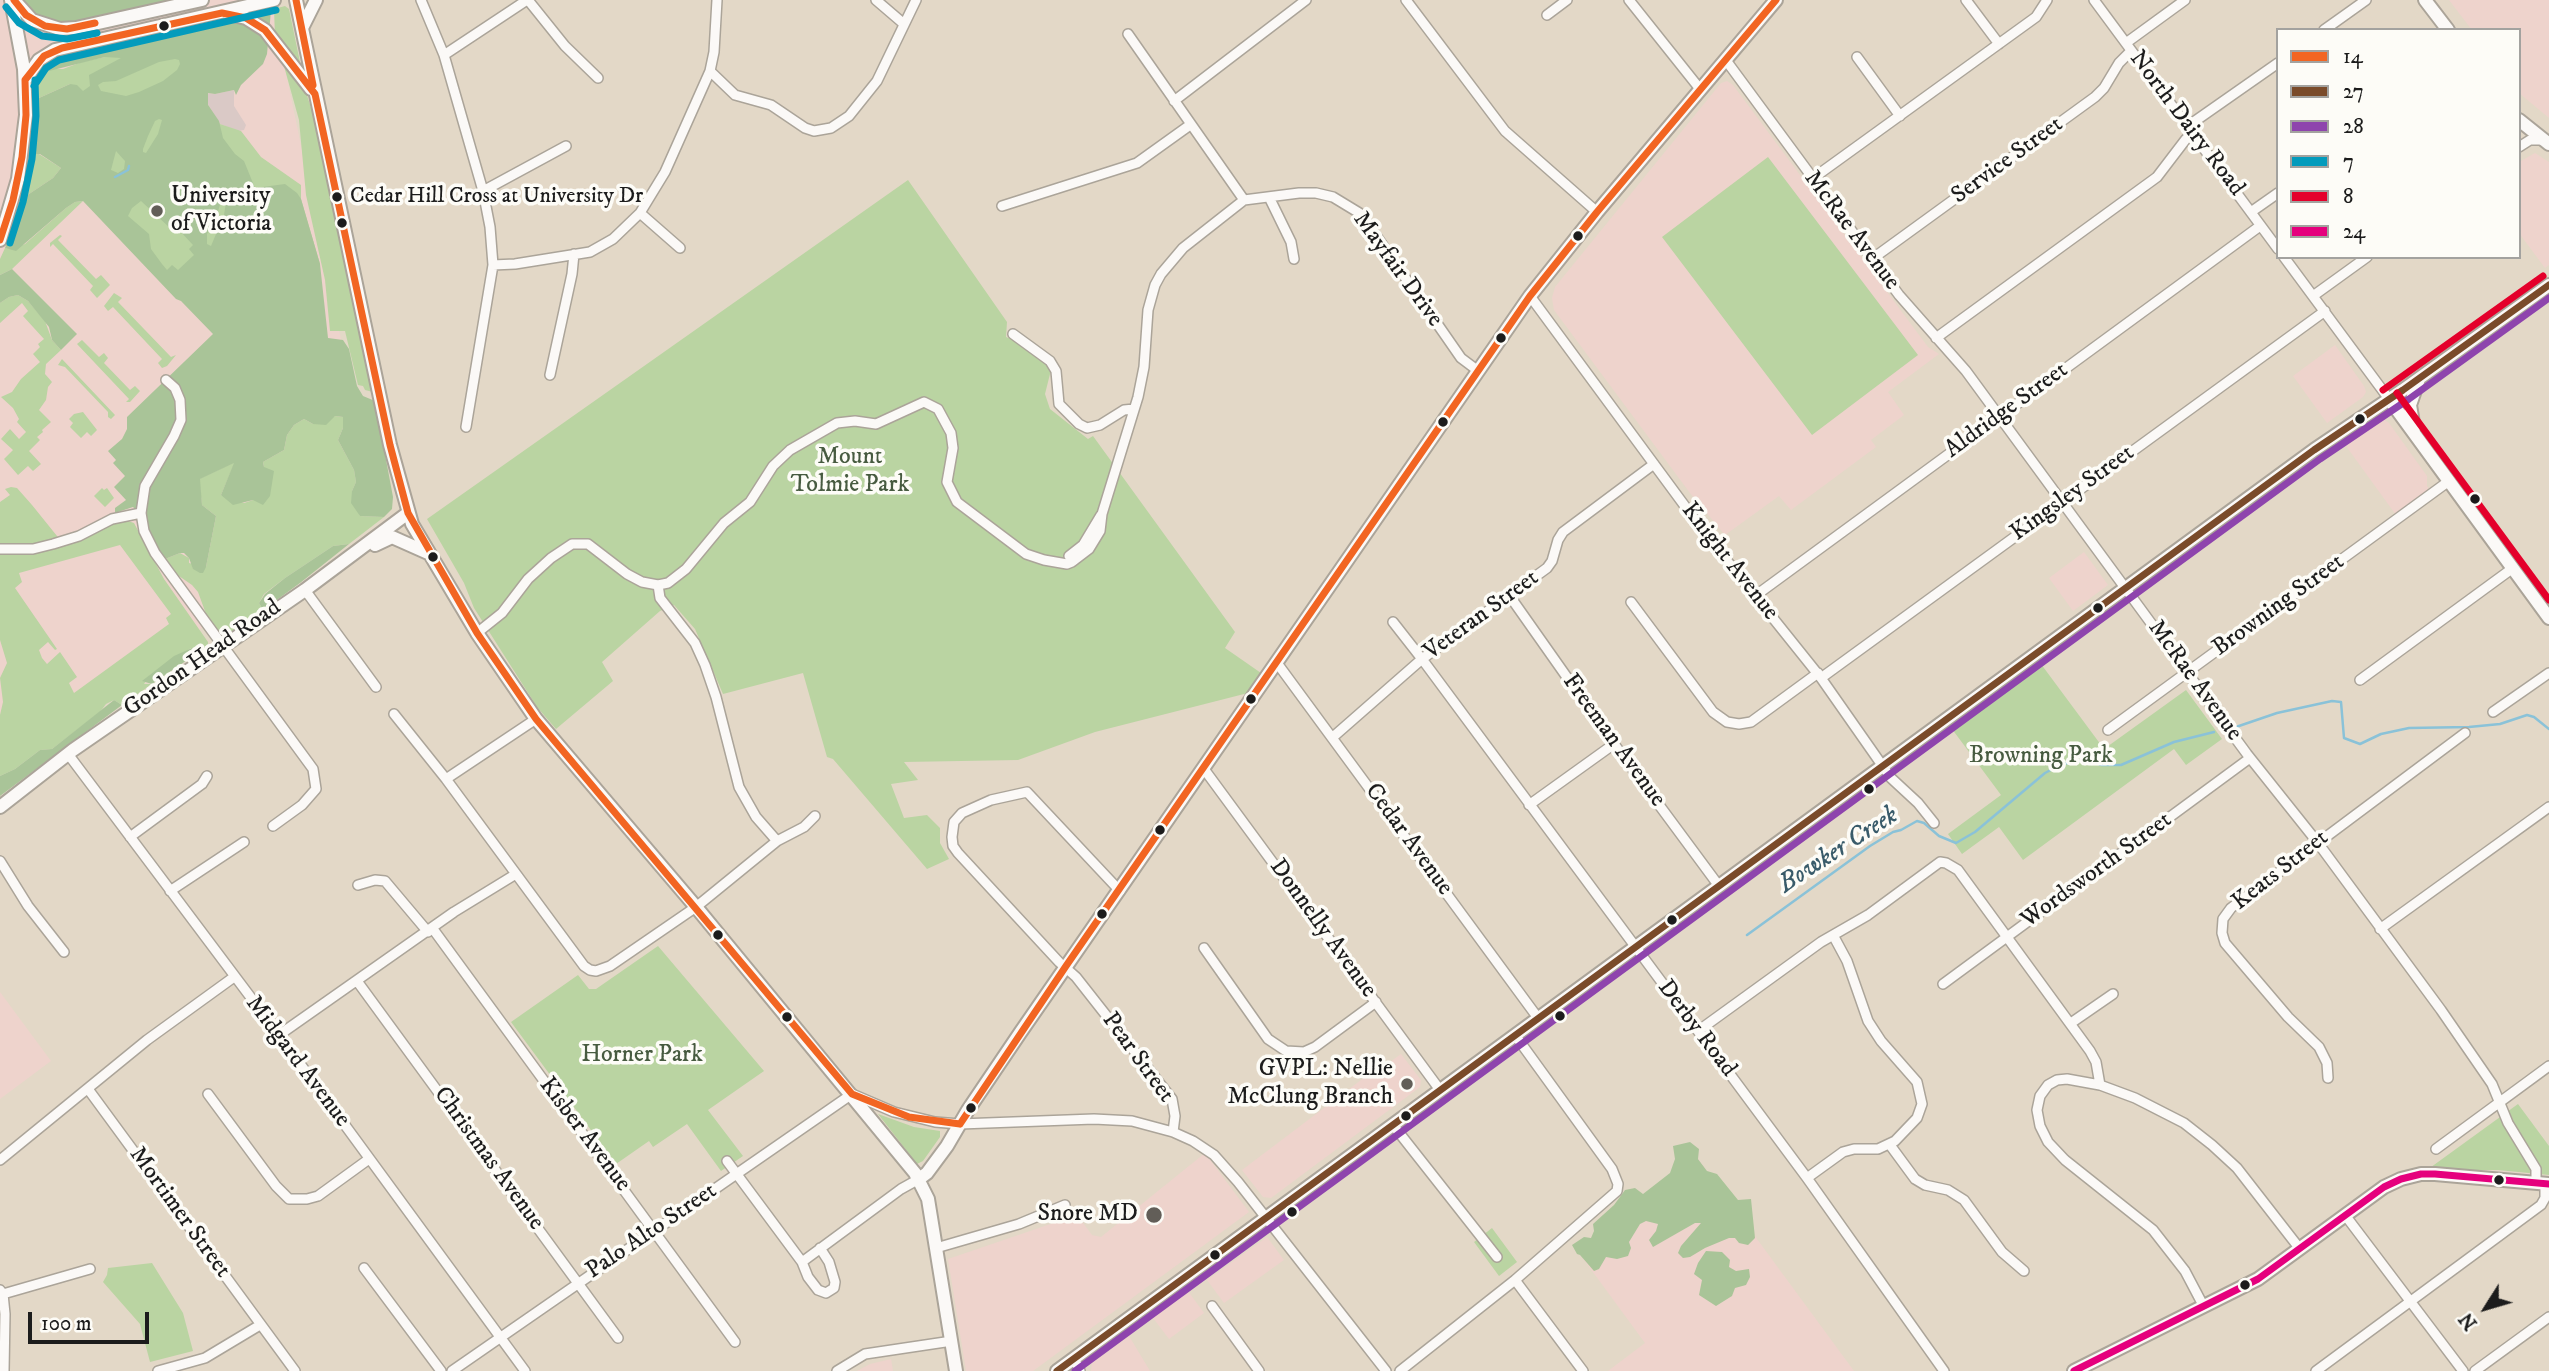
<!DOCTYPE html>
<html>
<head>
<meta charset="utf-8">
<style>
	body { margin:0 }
	#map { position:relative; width:2549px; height:1371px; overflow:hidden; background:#e3d8c7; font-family:"IM FELL DW Pica",serif }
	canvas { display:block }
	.legend { position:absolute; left:2276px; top:28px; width:245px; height:231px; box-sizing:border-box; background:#fdfcf7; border:2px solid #a3a29f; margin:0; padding:9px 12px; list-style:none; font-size:21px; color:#1c1c1c }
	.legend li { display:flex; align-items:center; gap:14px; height:35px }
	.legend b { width:35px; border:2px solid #a3a29f }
	.north { position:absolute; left:2451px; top:1273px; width:70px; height:70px; -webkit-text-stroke:5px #fdfcf7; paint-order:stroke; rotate:233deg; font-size:19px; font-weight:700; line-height:28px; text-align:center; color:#1c1c1c }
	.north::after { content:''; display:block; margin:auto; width:24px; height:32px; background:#1c1c1c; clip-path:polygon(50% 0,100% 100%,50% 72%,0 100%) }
	.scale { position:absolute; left:28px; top:1312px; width:121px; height:32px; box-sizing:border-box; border:4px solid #1c1c1c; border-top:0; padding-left:9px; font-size:21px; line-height:24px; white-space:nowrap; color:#1c1c1c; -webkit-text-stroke:5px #fdfcf7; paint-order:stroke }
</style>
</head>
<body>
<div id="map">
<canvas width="2549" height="1371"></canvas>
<ul class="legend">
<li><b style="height:9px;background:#f26522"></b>14</li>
<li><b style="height:9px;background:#7a4b2a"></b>27</li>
<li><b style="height:9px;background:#8e44ad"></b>28</li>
<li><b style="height:9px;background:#039bbc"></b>7</li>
<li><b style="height:9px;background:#e4002b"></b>8</li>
<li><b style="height:9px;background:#e5007d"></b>24</li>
</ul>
<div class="north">N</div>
<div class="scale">100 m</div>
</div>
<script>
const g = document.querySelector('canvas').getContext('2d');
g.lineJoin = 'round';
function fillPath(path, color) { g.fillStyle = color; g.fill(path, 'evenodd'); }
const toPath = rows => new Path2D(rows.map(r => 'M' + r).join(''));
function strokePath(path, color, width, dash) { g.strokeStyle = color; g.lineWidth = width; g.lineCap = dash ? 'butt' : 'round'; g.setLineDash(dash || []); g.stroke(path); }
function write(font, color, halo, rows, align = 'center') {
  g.font = font + ' "IM FELL DW Pica",serif'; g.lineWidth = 7; g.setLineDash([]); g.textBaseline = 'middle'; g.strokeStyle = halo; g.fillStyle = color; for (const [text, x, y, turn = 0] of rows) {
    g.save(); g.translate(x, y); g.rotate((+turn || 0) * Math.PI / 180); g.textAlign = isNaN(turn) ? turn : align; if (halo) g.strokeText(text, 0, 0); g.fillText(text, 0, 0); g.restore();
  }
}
fillPath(toPath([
	[0,0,271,0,358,422,313,550,0,769],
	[2449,0,2549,0,2549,118,2519,93,2519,30,2472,30],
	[1727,81,1733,85,1928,347,1939,354,1888,392,1904,415,1871,440,1876,447,1791,510,1779,496,1725,535,1690,493,1554,310,1552,298,1555,287,1721,83],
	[2535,153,2549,162,2549,265,2545,268,2519,233,2519,162],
	[2335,345,2364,386,2366,392,2363,397,2327,423,2293,376],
	[2383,419,2389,423,2427,476,2427,486,2430,491,2396,515,2346,446],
	[2084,552,2108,585,2073,611,2049,578],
	[0,992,51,1061,0,1099],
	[1401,1054,1421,1080,1420,1087,1271,1198,1263,1197,1242,1170,1365,1077,1367,1079],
	[1205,1153,1249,1212,1033,1371,966,1371,948,1259,1077,1215,1092,1235,1101,1237],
	[1696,1156,1854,1371,1608,1371,1645,1343,1576,1249],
	[1267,1237,1284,1260,1224,1303,1207,1280],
	[1188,1291,1204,1313,1169,1339,1153,1318],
	[1129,1336,1150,1371,1091,1371,1092,1363],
	[891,1359,893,1371,857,1371,870,1364]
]), '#eed3cc');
fillPath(toPath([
	[234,90,234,106,246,125,244,130,238,131,220,124,208,105,207,93,215,94]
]), '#dac9c6');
fillPath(toPath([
	[285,6,289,9,301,67,275,37,274,9],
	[180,42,207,93,208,105,220,124,241,131,261,157,301,185,301,199,320,264,193,290,130,246,70,84,28,103,30,85,40,69,63,69,82,62,105,57,123,57],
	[282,59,303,83,314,117,373,392,365,390,363,386,358,385,345,331,330,331,325,280,306,195,299,120],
	[24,154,39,154,61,168,53,178,17,202],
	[1768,157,1918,355,1812,435,1662,237],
	[908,180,1007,322,1006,337,1016,341,1047,364,1051,370,1045,394,1050,409,1088,439,1093,436,1235,632,1225,648,1261,673,1248,693,1095,732,1018,760,904,762,918,780,891,784,904,818,927,815,940,828,940,843,949,859,927,869,833,759,827,757,803,673,723,694,695,629,674,605,660,611,602,662,613,681,556,729,537,707,474,608,464,583,427,519],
	[83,201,12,269,0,275,0,259,5,248,11,249,25,244,66,208,75,202],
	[60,235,62,236,58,240,96,279,101,275,110,285,97,298,90,290,93,286,53,244,50,247,50,243],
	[114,293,122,298,118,302,171,357,176,355,167,366,162,368,158,363,162,359,113,307,108,311,104,306],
	[18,295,28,301,45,321,52,340,61,350,46,364,45,374,52,382,48,387,46,400,39,410,51,422,42,430,43,432,37,437,40,440,29,451,41,464,33,471,28,466,18,475,4,459,13,450,1,439,10,429,19,439,26,432,17,422,19,419,13,408,1,397,12,392,21,379,40,362,33,354,40,347,38,344,44,339,23,316,28,311,22,303,0,323,0,303,9,297],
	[82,340,99,357,104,353,108,358,104,363,130,390,135,386,140,391,130,402,126,402,129,399,77,344],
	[62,359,115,415,111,419,108,417,108,412,65,367,58,365],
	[83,412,97,430,91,436,87,432,81,438,70,427,73,423,69,419,74,414],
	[335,416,343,417,343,428,338,440,354,470,356,482,352,491,360,516,384,517,349,544,333,546,285,578,264,594,259,603,263,610,230,633,224,634,219,632,206,614,198,592,192,585,176,574,165,559,180,553,189,558,189,563,206,567,216,516,202,505,199,479,235,462,221,495,244,503,253,500,264,467,263,462,284,450,287,435,294,425,304,419,313,424],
	[11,487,17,488,32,505,57,536,62,546,112,523,125,520,134,523,164,579,208,642,208,647,199,655,191,648,150,675,144,684,152,684,122,705,114,700,106,704,100,712,52,749,40,750,15,769,0,776,0,715,3,702,0,678,7,663,0,640,0,502,10,495,5,489],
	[120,545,171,614,166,618,169,624,74,693,69,683,77,677,60,652,47,664,42,658,39,650,48,642,55,650,57,649,15,588,22,582,19,573],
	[102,488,104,490,107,488,114,498,105,507,94,496],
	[2041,664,2104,749,2186,690,2222,739,2186,765,2174,749,2023,860,1999,827,1962,854,1948,834,2001,795,1952,729],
	[658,946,764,1071,708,1110,743,1156,721,1171,687,1124,653,1147,649,1141,616,1164,511,1022,578,975,589,989,596,989],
	[2518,1104,2549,1146,2549,1175,2498,1170,2427,1170],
	[878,1114,914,1127,940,1131,940,1137,923,1161,917,1164],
	[1492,1228,1517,1262,1499,1276,1474,1242],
	[152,1263,183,1313,193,1351,150,1362,140,1324,103,1282,107,1275,108,1268]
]), '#bad4a2');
fillPath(toPath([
	[22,0,177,0,75,23,58,23,40,18],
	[271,11,267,54,263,64,241,85,236,95,234,90,215,94,208,93,208,105,219,121,223,138,235,154,244,161,255,188,285,184,297,193,301,199,320,264,328,338,343,340,349,349,357,386,363,396,375,401,393,497,392,509,384,517,360,516,351,503,352,491,356,482,354,470,338,440,343,428,343,417,335,416,326,425,313,424,304,419,294,425,287,435,284,450,263,462,264,467,274,471,270,496,263,505,253,500,233,505,221,495,234,463,200,479,202,505,216,516,206,567,203,573,200,573,193,569,189,558,184,553,180,553,165,559,151,541,143,517,133,507,115,513,115,508,126,500,114,487,125,476,113,463,116,460,108,451,122,439,127,429,127,417,213,334,181,301,176,299,83,201,75,202,66,208,16,251,5,248,13,227,17,202,53,178,61,168,40,154,24,154,28,103,70,84,77,85,83,91,90,86,89,75,121,58,105,57,41,73,40,69,53,60,71,54],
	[175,59,179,60,180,64,177,70,163,81,139,92,126,96,101,91,98,85,103,82,116,81,159,62],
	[159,119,162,120,158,134,146,153,143,152,143,149,148,136,155,121],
	[116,151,125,161,124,169,118,173,111,170],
	[222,198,226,202,224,215,211,246,207,244,207,234,216,218],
	[141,201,170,228,179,230,193,245,189,249,194,255,178,270,172,265,167,270,162,264,151,249,149,234,128,216,132,208],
	[12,269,77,334,61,350,52,340,49,327,28,301,18,295,9,297,0,303,0,275],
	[349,544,300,583,263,610,259,603,265,594,285,578,333,546],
	[192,648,196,654,152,684,142,681,174,656],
	[114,700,122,705,0,796,0,776,15,769,40,750,52,749],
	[1690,1142,1699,1149,1698,1159,1707,1171,1717,1174,1738,1200,1751,1199,1755,1238,1748,1245,1739,1243,1735,1238,1729,1238,1705,1248,1690,1257,1683,1258,1678,1253,1681,1246,1701,1223,1695,1223,1653,1247,1649,1240,1656,1231,1658,1224,1646,1221,1640,1224,1629,1242,1631,1248,1628,1256,1617,1259,1606,1257,1599,1269,1594,1271,1580,1255,1577,1254,1572,1245,1584,1237,1591,1238,1594,1231,1593,1224,1614,1205,1625,1190,1635,1188,1643,1194,1670,1173,1675,1159,1673,1146],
	[1706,1251,1722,1252,1730,1260,1729,1267,1736,1271,1749,1269,1750,1277,1746,1285,1735,1288,1732,1296,1716,1306,1699,1295,1702,1280,1694,1274,1698,1263]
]), '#a9c498');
strokePath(toPath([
	[115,177,128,170,129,166],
	[2236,727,2277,713,2332,701,2341,702,2344,738,2360,744,2381,734,2409,728,2469,727,2500,724,2527,715,2534,717,2549,729],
	[1747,935,1870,846,1893,832,1901,830,1917,821,1924,823,1939,836,1956,843,1975,832,2045,773,2062,764,2087,760,2102,765,2121,765,2174,742,2214,732]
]), '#8ac2d8', 2.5);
const street = toPath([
	[421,0,444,55,483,191,490,227,493,265,466,427],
	[528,0,565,46,598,78],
	[876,0,904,24],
	[1406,0,1505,131,1597,212],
	[1629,0,1700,89],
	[1966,0,1999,44],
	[2094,0,2278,249],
	[1547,15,1567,0],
	[2324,30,2366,0],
	[1128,34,1244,200],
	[2126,43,2185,0],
	[444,55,527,0],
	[1857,57,1900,116],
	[1725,59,1899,295,1966,371,1999,416,2247,754,2318,843,2441,1010,2492,1084,2508,1123,2536,1169,2536,1183],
	[710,71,735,95,771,105,805,128,814,131,831,128,849,116,877,81,916,0],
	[1174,101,1306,0],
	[2188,126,2278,63],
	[2519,147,2530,140,2543,140],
	[1812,179,2036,17,2047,0],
	[483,191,566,146],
	[1269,197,1291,242,1294,259],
	[1002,206,1137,163,1190,125],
	[2251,212,2278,193],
	[640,213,680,248],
	[2284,257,2389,399],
	[1872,259,2095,97,2104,88,2119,63,2131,51],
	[493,265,515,264,590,252,613,239,640,213,665,172,710,71,714,52,717,0],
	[1530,296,1704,532,1821,678,1891,778,1918,803,1934,823],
	[2313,296,2367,257],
	[1013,334,1050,361,1056,371,1059,404,1079,424,1087,428,1100,425,1124,410,1134,409],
	[1936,338,2157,177,2186,139,2194,133],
	[550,375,572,274,574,254],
	[166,380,175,388,180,400,181,420,174,436,145,486,141,513,144,531,155,553,313,769,316,789,302,805,273,826],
	[0,549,33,549,53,544,79,536,112,519,141,513],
	[1069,556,1083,545,1101,515],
	[658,585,660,598,695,643,705,665,716,697,739,787,756,817,777,841],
	[305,590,376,687],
	[1509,595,1614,744,1719,886],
	[1755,596,2260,226],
	[1631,602,1713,712,1727,722,1739,724,1751,722,1818,673],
	[1393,622,1422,659,1807,1178,1944,1371],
	[477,633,502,613,528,579,551,558,572,544,588,544,627,574,642,582,658,585,668,583,686,569,724,523,750,502,773,466,790,450,837,423,855,421,876,424,924,402,938,409,951,433,953,448,947,482,957,502,1026,554,1044,560,1067,564,1072,562,1089,549,1100,531,1102,514,1138,397,1144,367,1148,310,1155,285,1161,274,1183,248,1244,200,1299,193,1316,193,1333,197,1361,214,1461,358,1477,370],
	[1277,663,1538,1018],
	[1821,678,2325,311],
	[2360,680,2513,568],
	[2493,712,2549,673],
	[394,714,446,779,584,966,590,970,596,971,610,966,696,907,777,841,804,827,815,816],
	[2108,730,2449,481],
	[1333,737,1422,659,1547,568,1552,561,1558,540,1563,532,1654,464],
	[68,754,279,1035,525,1371],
	[1204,769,1440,1090],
	[446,779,536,719],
	[1529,805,1614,744],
	[130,837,202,784,207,776],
	[0,861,28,906,64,952],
	[358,885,375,880,385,881,428,932],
	[170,891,244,842],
	[1120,891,1027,792,991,800,962,813,954,822,952,837,953,846,958,853,1059,962,1076,977,1172,1099,1175,1116,1173,1132],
	[433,929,735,1342],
	[2380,929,2549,807],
	[1204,948,1268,1039,1286,1051,1304,1052,1315,1047,1376,1002],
	[357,981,618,1338],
	[1943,984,2250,758],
	[2071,1023,2113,994],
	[1698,1031,1821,942,1868,915,1940,862,1946,863,1958,870,2090,1051,2096,1062,2100,1085],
	[279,1035,454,912,516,874],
	[2328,1078,2327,1063,2319,1047,2288,1017,2225,943,2222,933,2223,919,2231,908,2465,733],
	[88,1089,295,1371],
	[208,1094,276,1186,289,1199,307,1199,318,1196,369,1159],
	[1393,1125,1497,1257],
	[1890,1145,1915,1179,1925,1185,1948,1190,1964,1200,2002,1252,2024,1271],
	[2436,1149,2549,1066],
	[0,1160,147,1040,234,977],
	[727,1161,802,1262,808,1277,818,1290,826,1293,834,1288,835,1282,829,1262,820,1248],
	[1807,1178,1843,1152,1854,1149,1878,1149,1895,1141,1917,1118,1922,1104,1917,1082,1881,1041,1868,1021,1847,961,1833,935],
	[2345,1215,2463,1371],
	[936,1248,1019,1224,1065,1205],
	[802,1262,901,1189,919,1179],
	[364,1268,441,1371],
	[1515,1280,1583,1371],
	[0,1290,3,1294,5,1314,4,1371],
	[3,1294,90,1269],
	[1212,1306,1259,1371],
	[2204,1307,2185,1271,2153,1230,2065,1160,2048,1142,2040,1126,2037,1110,2040,1096,2048,1085,2057,1080,2067,1079,2100,1085,2135,1098,2184,1123,2212,1145,2237,1168,2300,1249],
	[1074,1358,1080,1371],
	[158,1371,205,1358,260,1325],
	[452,1371,852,1094,894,1112,935,1122,960,1124,1094,1119,1132,1121,1173,1132,1193,1141,1214,1155,1238,1182,1386,1371],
	[837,1371,865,1354,952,1341],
	[1400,1371,1515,1280,1617,1191,1618,1184,1612,1169,1515,1035],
	[2316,1371,2541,1205,2545,1198,2545,1184],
	[2475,1371,2549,1317]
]);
const secondary = toPath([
	[14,0,32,20,60,29,76,28,202,0],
	[296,0,390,445,412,524,477,633,536,719,696,907,915,1173,928,1199,956,1371],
	[2425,0,2448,30],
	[229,14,246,18,265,30,311,89],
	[302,28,316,0],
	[25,80,39,60,55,50,274,0],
	[2519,120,2549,144],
	[0,240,18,179,26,115,24,69,11,0],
	[2389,399,2549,618],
	[2414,429,2410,405,2419,379],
	[375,545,392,537,428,553],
	[0,807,73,750,305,590,408,513],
	[919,1179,927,1173,947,1146,968,1110,1020,1033,1530,296,1597,212,1776,0],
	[1057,1371,2314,450,2403,390,2549,285],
	[2074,1371,2258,1279,2384,1187,2401,1179,2421,1174,2435,1174,2549,1184]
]);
strokePath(street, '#aba499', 12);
strokePath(secondary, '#aba499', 16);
strokePath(street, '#fbf9f7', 9);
strokePath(secondary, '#fbf9f7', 12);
strokePath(toPath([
	[14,0,26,15,45,26,67,29,95,23],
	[296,0,313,85],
	[0,240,13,200,22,157,26,115,25,80,44,56,62,48,222,13,246,18,265,30,315,94,390,445,408,513,477,633,536,719,852,1094,909,1117,960,1124],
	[960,1124,1066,966,1530,296,1597,212,1776,0]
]), '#f26522', 7);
strokePath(toPath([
	[1057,1371,2314,450,2403,390,2549,285]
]), '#7a4b2a', 7);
strokePath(toPath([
	[1075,1371,2320,459,2409,399,2549,298]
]), '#8e44ad', 7);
strokePath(toPath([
	[6,7,19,23,42,36,67,39,97,33],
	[34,86,46,68,59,60,276,10],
	[10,243,23,202,32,159,36,116,35,80]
]), '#039bbc', 7);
strokePath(toPath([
	[2383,390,2543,276],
	[2397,393,2549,600]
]), '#e4002b', 7);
strokePath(toPath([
	[2074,1371,2258,1279,2384,1187,2401,1179,2421,1174,2435,1174,2549,1184]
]), '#e5007d', 7);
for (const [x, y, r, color] of [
	[164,26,6,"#1c1c1c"],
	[337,197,6,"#1c1c1c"],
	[157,211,7,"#625e58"],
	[342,223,6,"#1c1c1c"],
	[1578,236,6,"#1c1c1c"],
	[1501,338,6,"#1c1c1c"],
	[2360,419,6,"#1c1c1c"],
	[1443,422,6,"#1c1c1c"],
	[2475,499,6,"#1c1c1c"],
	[433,557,6,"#1c1c1c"],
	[2098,608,6,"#1c1c1c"],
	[1251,699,6,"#1c1c1c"],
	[1869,789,6,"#1c1c1c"],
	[1160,830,6,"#1c1c1c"],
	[1102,914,6,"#1c1c1c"],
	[1672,920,6,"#1c1c1c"],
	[718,935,6,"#1c1c1c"],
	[1560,1016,6,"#1c1c1c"],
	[787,1017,6,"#1c1c1c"],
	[1407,1084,7,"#625e58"],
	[971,1108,6,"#1c1c1c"],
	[1406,1116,6,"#1c1c1c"],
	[2499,1180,6,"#1c1c1c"],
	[1292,1212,6,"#1c1c1c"],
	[1154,1215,9,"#625e58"],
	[1215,1255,6,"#1c1c1c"],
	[2245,1285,6,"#1c1c1c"]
]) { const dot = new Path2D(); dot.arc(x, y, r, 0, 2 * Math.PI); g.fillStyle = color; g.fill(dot); strokePath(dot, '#fdfcf7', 2.5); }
write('22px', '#1c1c1c', '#fdfcf7', [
	["Cedar Hill Cross at University Dr",350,197]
], 'left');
write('24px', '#1c1c1c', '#fdfcf7', [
	["North Dairy Road",2186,124,53],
	["Service Street",2008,161,-36],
	["McRae Avenue",1851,231,53],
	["Mayfair Drive",1397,270,54],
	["Aldridge Street",2007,411,-36],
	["Kingsley Street",2073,494,-36],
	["Knight Avenue",1729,562,52],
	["Browning Street",2279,606,-36],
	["Veteran Street",1482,616,-36],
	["Gordon Head Road",203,659,-35],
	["McRae Avenue",2194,681,54],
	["Freeman Avenue",1613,741,54],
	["Cedar Avenue",1408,840,54],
	["Wordsworth Street",2097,871,-36],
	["Keats Street",2281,871,-38],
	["Donnelly Avenue",1322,929,54],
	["Derby Road",1696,1029,53],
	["Pear Street",1137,1058,54],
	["Midgard Avenue",297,1062,53],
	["Kisber Avenue",584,1135,53],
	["Christmas Avenue",488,1159,54],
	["Mortimer Street",179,1213,54],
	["Palo Alto Street",652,1232,-34]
]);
write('24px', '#1c1c1c', '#fdfcf7', [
	["University",171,197,"left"],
	["of Victoria",171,225,"left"],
	["GVPL: Nellie",1393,1070],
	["McClung Branch",1393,1098],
	["Snore MD",1138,1215]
], 'right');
write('24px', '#475b40', '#fdfcf7', [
	["Mount",850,458],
	["Tolmie Park",850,486],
	["Browning Park",2041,757],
	["Horner Park",642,1056]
]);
write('italic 26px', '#395b6a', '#fdfcf7', [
	["Bowker Creek",1839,851,-33]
]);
</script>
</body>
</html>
